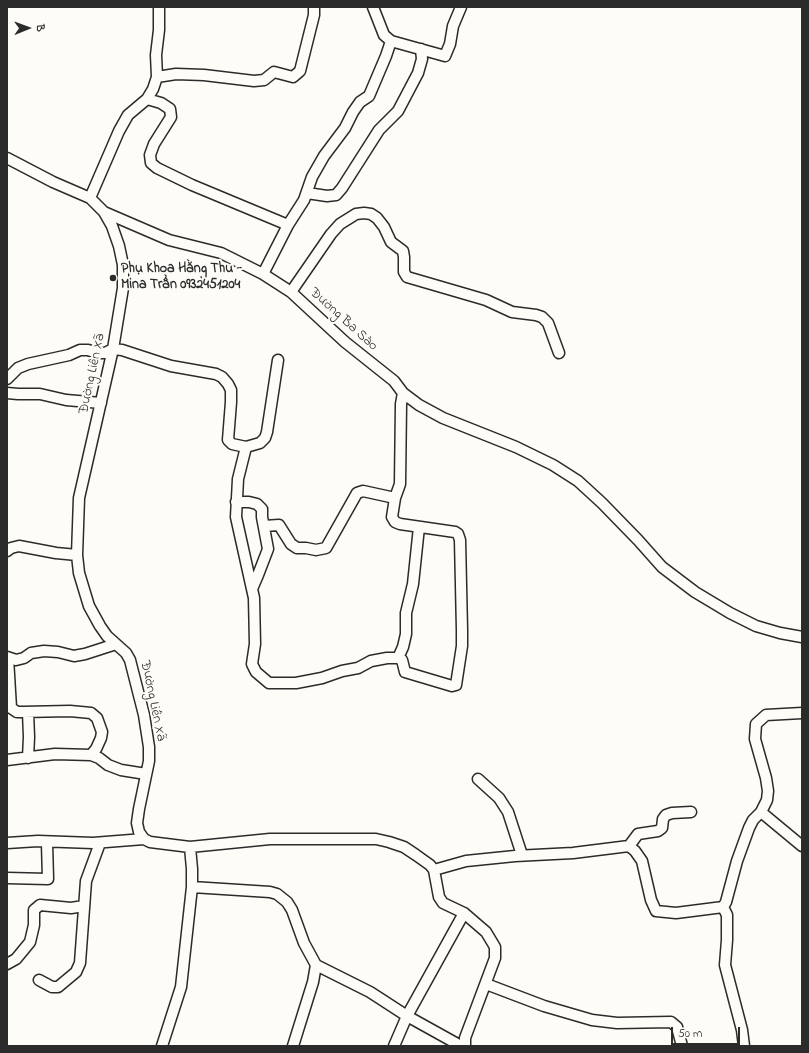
<!DOCTYPE html>
<html>
<head>
<meta charset="utf-8">
<style>
	body { margin:0 }
	#map { position:relative; width:809px; height:1053px; overflow:hidden; background:#fdfcf7; font-family:"Indie Flower",sans-serif }
	canvas { display:block }
	.frame { position:absolute; inset:0; border:8px solid #2b2b2b; pointer-events:none }
	.north { position:absolute; left:8px; top:8px; width:40px; height:40px; -webkit-text-stroke:3px #fdfcf7; paint-order:stroke; rotate:89deg; font-size:11px; font-weight:700; line-height:16px; text-align:center; color:#2b2b2b }
	.north::after { content:''; display:block; margin:auto; width:14px; height:18px; background:#2b2b2b; clip-path:polygon(50% 0,100% 100%,50% 72%,0 100%) }
	.scale { position:absolute; left:671px; top:1027px; width:69px; height:18px; box-sizing:border-box; border:2px solid #2b2b2b; border-top:0; padding-left:5px; font-size:12px; line-height:14px; white-space:nowrap; color:#2b2b2b; -webkit-text-stroke:3px #fdfcf7; paint-order:stroke }
</style>
</head>
<body>
<div id="map">
<canvas width="809" height="1053"></canvas>
<div class="frame"></div>
<div class="north">B</div>
<div class="scale">50 m</div>
</div>
<script>
const g = document.querySelector('canvas').getContext('2d');
g.lineJoin = 'round';
const toPath = rows => new Path2D(rows.map(r => 'M' + r).join(''));
function strokePath(path, color, width, dash) { g.strokeStyle = color; g.lineWidth = width; g.lineCap = dash ? 'butt' : 'round'; g.setLineDash(dash || []); g.stroke(path); }
function write(font, color, halo, rows, align = 'center') {
  g.font = font + ' "Indie Flower",sans-serif'; g.lineWidth = 4; g.setLineDash([]); g.textBaseline = 'middle'; g.strokeStyle = halo; g.fillStyle = color; for (const [text, x, y, turn = 0] of rows) {
    g.save(); g.translate(x, y); g.rotate((+turn || 0) * Math.PI / 180); g.textAlign = isNaN(turn) ? turn : align; if (halo) g.strokeText(text, 0, 0); g.fillText(text, 0, 0); g.restore();
  }
}
const minor = toPath([
	[391,41,445,56,450,44,453,26,461,7],
	[157,77,176,74,204,75,254,81,264,80,274,72,293,77,300,71,314,15,314,7],
	[147,99,161,103,170,109,171,117,154,144,150,155,151,163,157,168,192,185,288,225],
	[7,158,53,182,90,198,104,212,112,226,119,246,123,265,123,288,113,349,79,498,77,555,79,573,89,606,100,626,107,636,126,653,130,660,144,715,149,747,149,761,139,809,137,823,139,832,144,839,150,842,190,847,192,869,192,887,181,987,162,1046],
	[307,193,327,196,336,195,342,188,379,130,398,111,418,73,422,59,421,49],
	[90,198,119,131,128,115,147,99,153,89,157,77,156,55,159,30,159,7],
	[104,212,169,240,221,253,263,274,291,292,345,342,394,381,403,393,419,405,443,418,516,447,553,465,578,481,602,503,638,540,662,567,695,592,730,613,756,626,780,633,802,637],
	[263,274,288,225,304,200,312,177,324,156,345,128,353,112,360,102,369,96,386,56,391,41,384,35,373,7],
	[291,292,331,234,340,224,356,214,364,213,371,214,377,218,384,227,391,242,403,251,404,257,404,272,407,277,486,300,512,312,536,315,542,317,548,323,559,353],
	[7,379,18,368,28,364,69,355,80,350,88,350,97,353,105,353,113,349,122,350,171,366,216,374,222,377,228,384,231,390,231,402,228,440,232,444,246,447,260,443,265,438,267,432,278,360],
	[7,393,18,394,40,394,66,400,101,403],
	[246,447,238,479,236,517,254,598,255,644,252,664,256,672,269,683,296,683,322,678,342,671,358,668,371,661,387,658,398,658,402,660,405,672,452,686,456,685,462,646,462,630,460,540,458,534,455,532,400,524,395,522,392,517,395,498,400,484,401,404,403,393],
	[236,502,249,502,257,504,262,509,262,517,268,549,258,575,252,589],
	[264,526,279,525,291,544,297,548,306,548,316,550,326,548,357,493,363,491,395,498],
	[7,551,11,548,19,546,56,553,77,555],
	[7,657,16,660,24,658,31,653,44,651,58,652,74,656,85,654,116,644],
	[8,658,11,708,17,712,23,712,70,711,91,713,97,718,102,732,101,738,96,749,91,755],
	[398,658,403,647,406,634,406,613,413,584,419,527],
	[28,758,29,737,28,712],
	[7,760,55,754,91,755,99,758,108,765,121,770,146,774],
	[478,779,499,798,508,812,522,855],
	[761,812,802,846],
	[7,843,38,841,93,843,144,839],
	[629,846,638,834,658,831,662,828,663,819,666,815,672,813,691,812],
	[190,847,270,839,376,839,389,842,404,847,416,855,430,865,434,870,439,897,443,903,464,913,486,932,495,947,495,958,465,1038,465,1046],
	[434,870,466,861,515,856,573,853,629,846,635,851,642,861,651,900,656,911,676,913,723,907,726,902,737,861,749,828,753,820,761,812,767,800,768,791,766,778,755,739,756,724,766,715,802,713],
	[7,878,48,879,47,843],
	[192,887,270,892,277,894,287,902,292,910,304,943,316,965,313,982,293,1046],
	[723,907,727,915,727,940,725,965,742,1030,744,1046],
	[7,964,16,959,30,942,34,925,34,910,40,905,71,908,84,906],
	[316,965,370,992,407,1016,461,1046],
	[39,980,52,987,58,987,76,972,80,963,86,881,100,843],
	[486,984,544,1006,592,1020,617,1023,671,1022,677,1027,682,1046],
	[394,1046,407,1016,464,913]
]);
strokePath(minor, '#2b2b2b', 13);
strokePath(minor, '#fdfcf7', 10);
for (const [x, y, r, color] of [
	[113,278,4,"#2b2b2b"]
]) { const dot = new Path2D(); dot.arc(x, y, r, 0, 2 * Math.PI); g.fillStyle = color; g.fill(dot); strokePath(dot, '#fdfcf7', 1.5); }
write('bold 14px', '#2b2b2b', '#fdfcf7', [
	["Phụ Khoa Hằng Thu -",121,270],
	["Mina Trần 0932451204",121,286]
], 'left');
write('14px', '#2b2b2b', '#fdfcf7', [
	["Đường Ba Sào",343,320,42],
	["Đường Liên Xã",93,374,-78],
	["Đường Liên Xã",152,701,78]
]);
</script>
</body>
</html>
